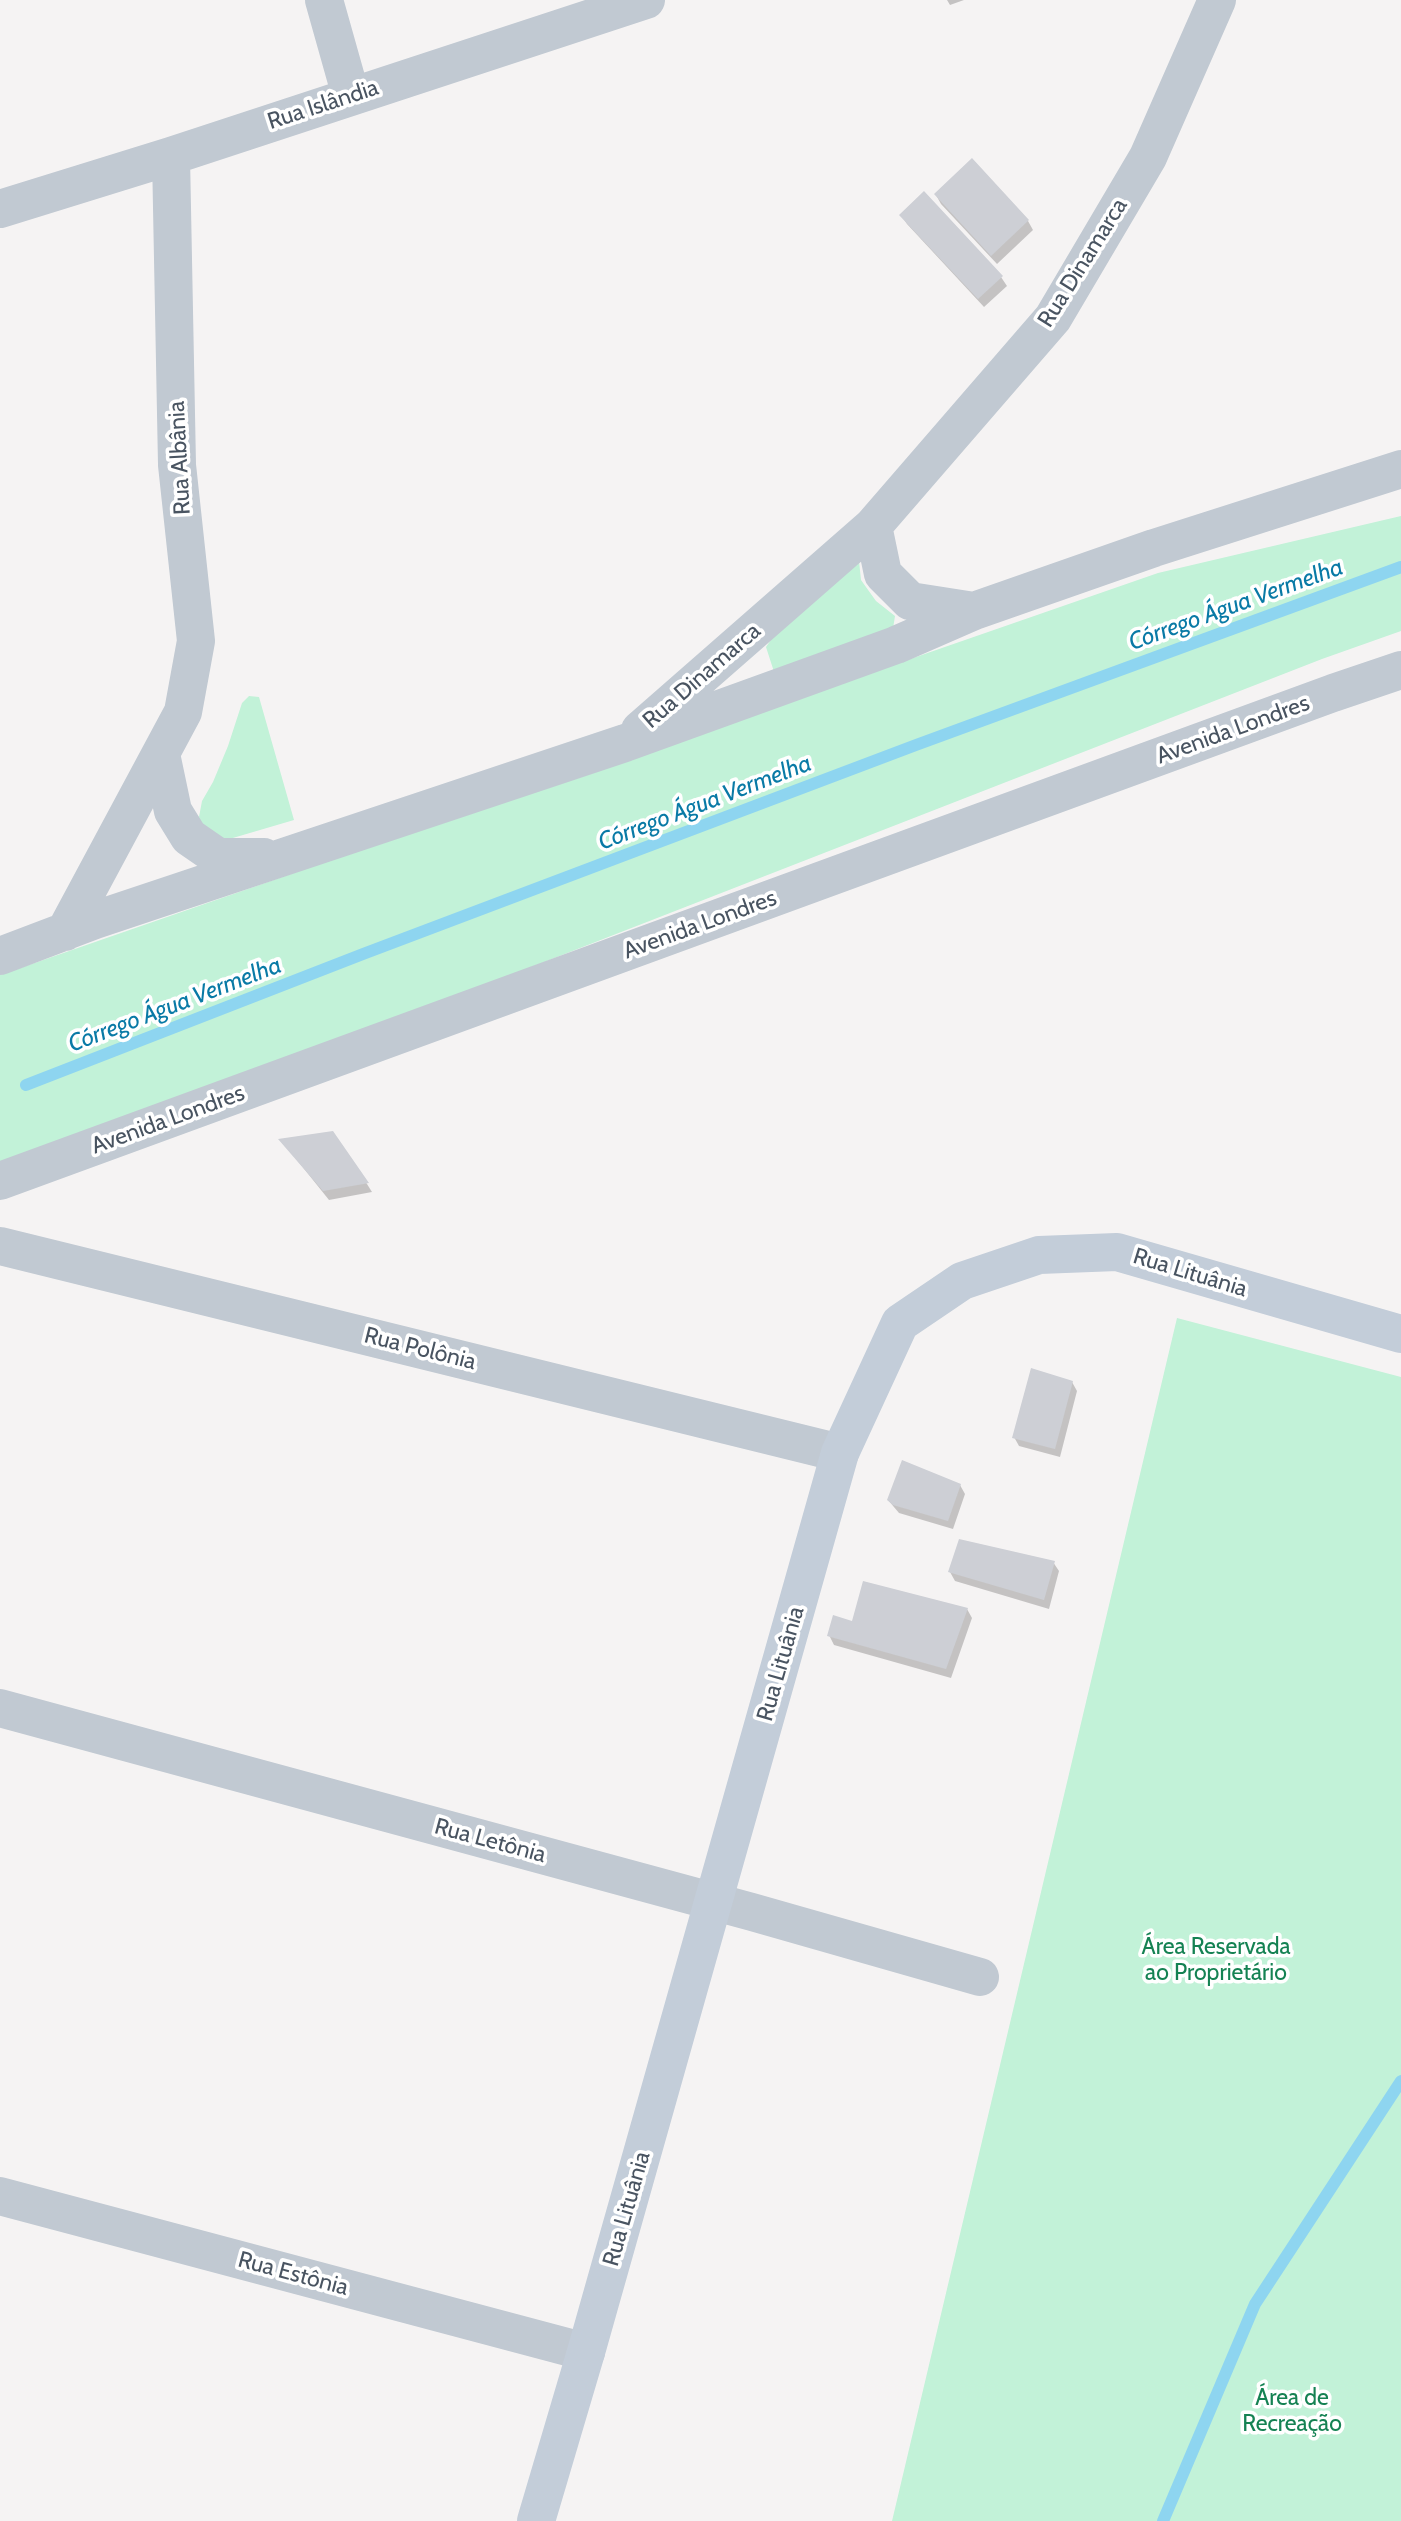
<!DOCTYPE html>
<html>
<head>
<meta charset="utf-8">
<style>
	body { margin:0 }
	canvas { display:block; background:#f5f3f3 }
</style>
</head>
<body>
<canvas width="1401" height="2521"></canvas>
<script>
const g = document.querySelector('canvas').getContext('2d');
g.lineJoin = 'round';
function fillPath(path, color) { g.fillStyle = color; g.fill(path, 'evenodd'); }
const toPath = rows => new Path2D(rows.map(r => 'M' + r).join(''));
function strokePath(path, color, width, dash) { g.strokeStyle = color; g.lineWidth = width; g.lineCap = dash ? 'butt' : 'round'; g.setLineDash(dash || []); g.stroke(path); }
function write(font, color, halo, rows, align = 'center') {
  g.font = font + ' Cabin,sans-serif'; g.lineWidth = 7; g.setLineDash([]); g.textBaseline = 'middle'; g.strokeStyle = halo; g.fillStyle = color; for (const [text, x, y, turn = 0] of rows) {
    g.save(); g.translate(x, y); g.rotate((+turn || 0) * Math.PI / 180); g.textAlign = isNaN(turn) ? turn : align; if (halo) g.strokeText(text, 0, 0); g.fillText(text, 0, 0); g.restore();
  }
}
fillPath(toPath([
	[1401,516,1401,631,1322,659,0,1174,0,975,1158,573],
	[859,561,861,580,876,601,895,616,892,635,776,678,766,647,794,606],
	[249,696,259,697,294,820,226,840,205,836,199,817,202,801,213,782,228,746,242,703],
	[1177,1318,1401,1377,1401,2521,892,2521]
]), '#c2f2d8');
fillPath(toPath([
	[947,0,964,0,950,5],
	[971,161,1028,221,1033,230,997,264,941,204,936,195],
	[901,215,1001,277,1007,286,984,307,907,224],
	[332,1133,367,1184,372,1192,329,1200,281,1140],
	[1072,1382,1077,1391,1060,1457,1019,1446,1014,1437],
	[960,1485,965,1494,953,1529,899,1513,888,1500],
	[1053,1562,1059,1571,1049,1609,955,1581,950,1572],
	[967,1609,972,1618,951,1678,834,1645,829,1635,853,1623]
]), '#0003');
strokePath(toPath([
	[26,1085,363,954,916,745,1401,567],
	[1163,2521,1255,2304,1401,2081]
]), '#8ed5f0', 12);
fillPath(toPath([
	[972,158,1029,220,991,256,934,194],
	[924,191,1003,276,978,299,899,215],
	[333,1131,369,1183,323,1191,278,1139],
	[1031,1368,1073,1381,1055,1449,1012,1438],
	[902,1460,961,1484,948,1521,893,1505,887,1500],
	[959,1539,1055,1561,1044,1600,948,1572],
	[863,1581,968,1608,946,1669,827,1636,833,1615,852,1621]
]), '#cdcfd5');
strokePath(toPath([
	[324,0,351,96],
	[0,209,171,156,646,0],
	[873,526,883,574,910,601,974,611],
	[640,730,873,526,1053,318,1148,157,1217,0],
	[161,754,173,811,189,837,218,857,264,857],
	[65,932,183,712,196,641,177,465,171,156],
	[0,956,95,920,625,743,896,645,974,611,1154,548,1401,469],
	[0,1181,1333,693,1401,670],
	[0,1246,840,1453],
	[0,1708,752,1912,980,1977],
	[0,2196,586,2352]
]), '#c1c9d2', 38);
strokePath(toPath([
	[536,2521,586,2352,840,1453,900,1323,962,1281,1039,1255,1117,1252,1401,1334]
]), '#c3cdd9', 38);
write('23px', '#495461', '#fff', [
	["Rua Islândia",323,105,-18],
	["Rua Dinamarca",1083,263,-58],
	["Rua Albânia",180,458,-93],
	["Rua Dinamarca",702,676,-41],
	["Avenida Londres",1233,730,-20],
	["Avenida Londres",700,925,-20],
	["Avenida Londres",168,1120,-20],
	["Rua Lituânia",1190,1273,17],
	["Rua Polônia",420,1349,14],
	["Rua Lituânia",781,1664,-74],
	["Rua Letônia",490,1841,15],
	["Rua Lituânia",627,2209,-74],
	["Rua Estônia",293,2274,15]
]);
write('23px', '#158253', '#fff', [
	["Área Reservada",1216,1947],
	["ao Proprietário",1216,1973],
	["Área de",1292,2398],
	["Recreação",1292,2424]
]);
write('italic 24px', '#097aa6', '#fff', [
	["Córrego Água Vermelha",1236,605,-20],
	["Córrego Água Vermelha",705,803,-21],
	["Córrego Água Vermelha",175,1005,-21]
]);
</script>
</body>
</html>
